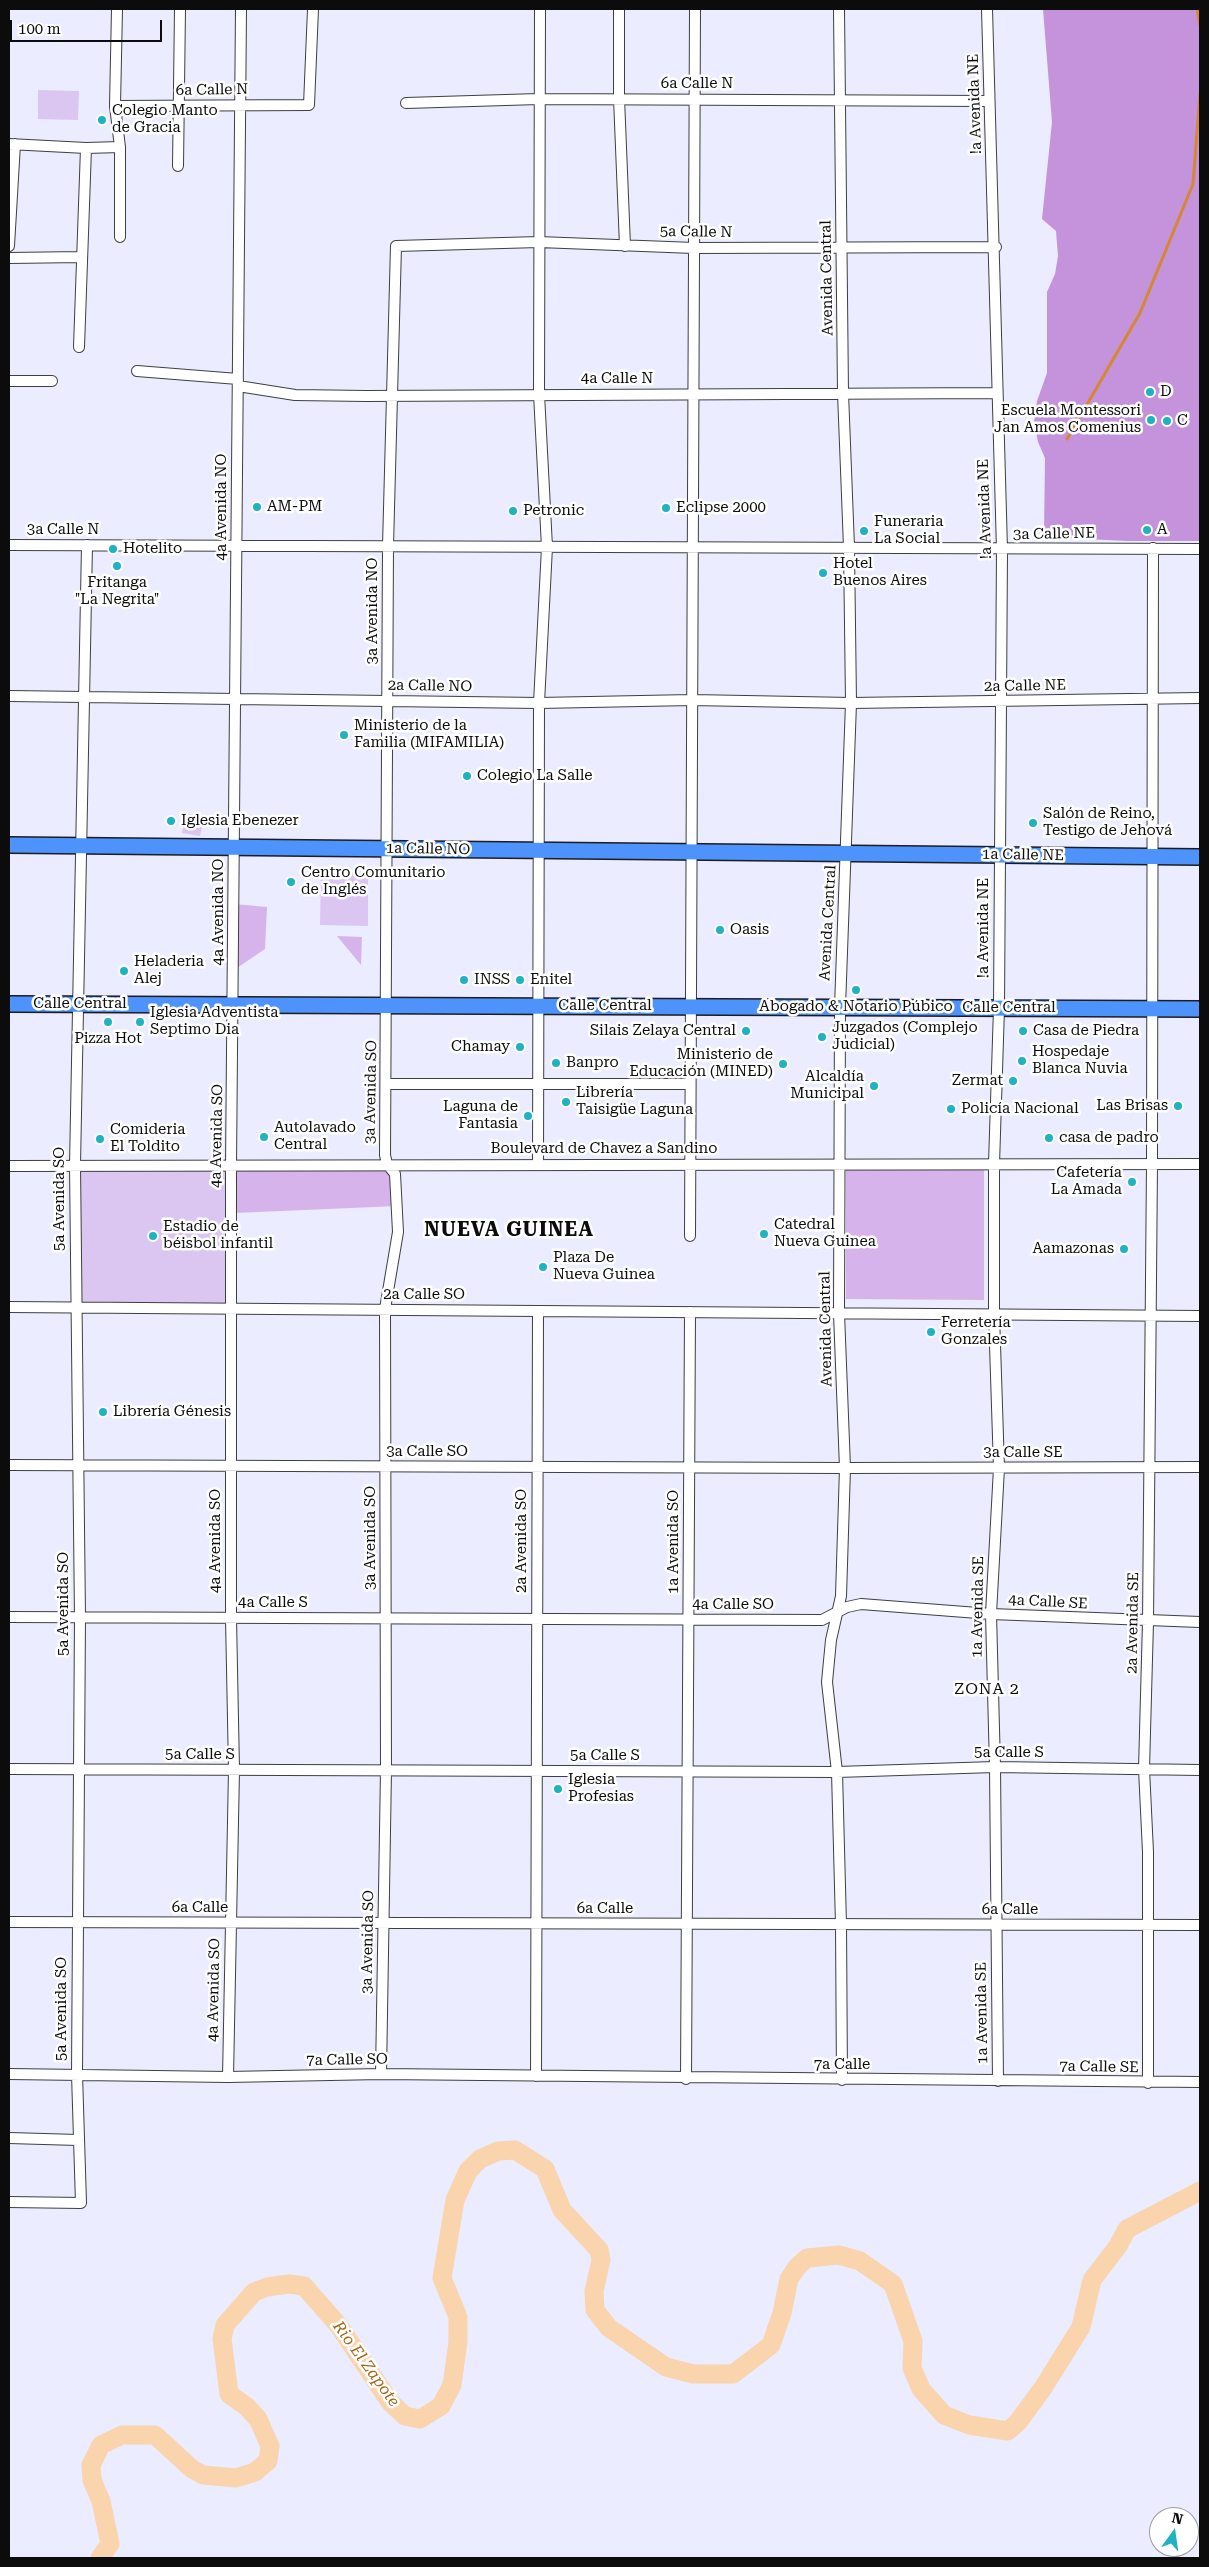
<!DOCTYPE html>
<html>
<head>
<meta charset="utf-8">
<style>
	body { margin:0 }
	#map { position:relative; width:1209px; height:2567px; overflow:hidden; background:#ebecff; font-family:"Roboto Serif",serif }
	canvas { display:block }
	.frame { position:absolute; inset:0; border:10px solid #0c0c0c; pointer-events:none }
	.north { position:absolute; left:1149px; top:2507px; width:50px; height:50px; box-sizing:border-box; background:#fff; border:1px solid #9e9e9e; border-radius:50%; rotate:14deg; font-size:14px; font-weight:700; line-height:20px; text-align:center; color:#0c0c0c }
	.north::after { content:''; display:block; margin:auto; width:18px; height:22px; background:#1eb2c2; clip-path:polygon(50% 0,100% 100%,50% 72%,0 100%) }
	.scale { position:absolute; left:10px; top:20px; width:152px; height:22px; box-sizing:border-box; border:2px solid #0c0c0c; border-top:0; padding-left:6px; font-size:15px; line-height:18px; white-space:nowrap; color:#0c0c0c; -webkit-text-stroke:4px #fff; paint-order:stroke }
</style>
</head>
<body>
<div id="map">
<canvas width="1209" height="2567"></canvas>
<div class="frame"></div>
<div class="north">N</div>
<div class="scale">100 m</div>
</div>
<script>
const g = document.querySelector('canvas').getContext('2d');
g.lineJoin = 'round';
function fillPath(path, color) { g.fillStyle = color; g.fill(path, 'evenodd'); }
const toPath = rows => new Path2D(rows.map(r => 'M' + r).join(''));
function strokePath(path, color, width, dash) { g.strokeStyle = color; g.lineWidth = width; g.lineCap = dash ? 'butt' : 'round'; g.setLineDash(dash || []); g.stroke(path); }
function write(font, color, halo, rows, align = 'center') {
  g.font = font + ' "Roboto Serif",serif'; g.lineWidth = 5; g.setLineDash([]); g.textBaseline = 'middle'; g.strokeStyle = halo; g.fillStyle = color; for (const [text, x, y, turn = 0] of rows) {
    g.save(); g.translate(x, y); g.rotate((+turn || 0) * Math.PI / 180); g.textAlign = isNaN(turn) ? turn : align; if (halo) g.strokeText(text, 0, 0); g.fillText(text, 0, 0); g.restore();
  }
}
fillPath(toPath([
	[234,904,267,907,265,949,234,970],
	[337,936,362,937,361,965],
	[846,1165,984,1166,984,1300,846,1299],
	[236,1168,381,1168,390,1173,397,1206,235,1213]
]), '#d6b3eb');
fillPath(toPath([
	[1043,9,1200,9,1200,541,1128,541,1044,537,1045,458,1038,442,1034,422,1037,401,1047,373,1047,292,1055,274,1058,256,1056,231,1042,219,1052,122]
]), '#c592dc');
fillPath(toPath([
	[38,90,79,91,78,120,38,119],
	[186,813,204,817,200,836,182,833],
	[321,872,368,873,368,926,320,925],
	[80,1168,226,1169,226,1304,80,1303]
]), '#dbc6f1');
strokePath(toPath([
	[1197,9,1200,25],
	[1067,439,1140,313,1193,184,1200,94]
]), '#d38831', 3);
strokePath(toPath([
	[100,2558,110,2544,101,2501,92,2480,91,2465,101,2445,122,2435,155,2435,192,2469,203,2475,236,2478,255,2472,268,2461,270,2446,258,2419,247,2407,229,2394,222,2339,225,2325,254,2292,267,2287,289,2284,304,2286,339,2326,390,2402,405,2416,420,2419,441,2406,452,2385,458,2342,458,2317,442,2278,455,2200,468,2171,480,2159,498,2151,515,2150,545,2169,562,2210,599,2250,601,2260,594,2291,595,2310,609,2328,666,2367,693,2374,733,2374,771,2345,782,2313,789,2279,797,2267,807,2258,839,2255,860,2261,893,2284,913,2341,912,2368,921,2389,944,2415,969,2425,1008,2431,1018,2422,1043,2388,1081,2327,1092,2280,1118,2246,1127,2229,1200,2191]
]), '#f9d4ad', 19);
const minor = toPath([
	[117,9,115,106,120,147,120,237],
	[619,9,619,98,625,246],
	[839,9,843,393,849,547,851,703,840,1007,839,1313,845,1468,841,1596,831,1640,827,1682,837,1772,841,1925,842,2080],
	[987,9,1002,550,999,1008,994,1164,994,1314,999,1468,991,1614,995,1767,998,2081],
	[406,103,539,99,989,101],
	[115,106,309,105,313,9],
	[9,144,86,148,120,147],
	[178,166,180,9],
	[9,246,15,144],
	[9,258,81,257],
	[79,347,86,148],
	[137,371,238,379],
	[9,381,52,381],
	[238,386,295,395,366,396,996,393],
	[9,545,1200,549],
	[9,696,539,703,692,700,851,703,1200,698],
	[386,1084,690,1084],
	[538,1164,539,703,547,547,539,394,540,9],
	[9,1166,1200,1164],
	[690,1236,695,9],
	[9,1307,1200,1316],
	[9,1465,845,1468,1200,1467],
	[9,1617,822,1620,847,1607,861,1604,991,1614,1200,1622],
	[9,1769,837,1772,995,1767,1200,1770],
	[9,1922,1200,1925],
	[9,2074,228,2077,381,2074,1200,2082],
	[381,2074,386,1770,385,1309,398,1232,395,1174,387,1164,385,1155,388,546,396,246,539,242,694,248,996,247],
	[536,2076,538,1311],
	[228,2077,234,1770,231,1618,231,1165,241,9],
	[686,2079,690,1312],
	[1148,2083,1148,1852,1144,1769,1148,1622,1152,1164,1153,548],
	[9,2138,78,2140],
	[9,2202,81,2203,77,2074,80,1617,75,1165,87,545]
]);
const highway = toPath([
	[9,845,1200,857],
	[9,1004,1200,1009]
]);
strokePath(minor, '#3f3f3f', 12);
strokePath(highway, '#1d1d1d', 18);
strokePath(minor, '#fff', 10);
strokePath(highway, '#4d93fb', 15);
for (const [x, y, r, color] of [
	[102,120,5,"#1eb2c2"],
	[1150,392,5,"#1eb2c2"],
	[1151,420,5,"#1eb2c2"],
	[1167,421,5,"#1eb2c2"],
	[257,507,5,"#1eb2c2"],
	[666,508,5,"#1eb2c2"],
	[513,511,5,"#1eb2c2"],
	[1147,530,5,"#1eb2c2"],
	[864,531,5,"#1eb2c2"],
	[113,549,5,"#1eb2c2"],
	[117,566,5,"#1eb2c2"],
	[823,573,5,"#1eb2c2"],
	[344,735,5,"#1eb2c2"],
	[467,776,5,"#1eb2c2"],
	[171,821,5,"#1eb2c2"],
	[1033,823,5,"#1eb2c2"],
	[291,882,5,"#1eb2c2"],
	[720,930,5,"#1eb2c2"],
	[124,971,5,"#1eb2c2"],
	[464,980,5,"#1eb2c2"],
	[520,980,5,"#1eb2c2"],
	[856,990,5,"#1eb2c2"],
	[108,1022,5,"#1eb2c2"],
	[140,1022,5,"#1eb2c2"],
	[746,1031,5,"#1eb2c2"],
	[1023,1031,5,"#1eb2c2"],
	[822,1037,5,"#1eb2c2"],
	[520,1047,5,"#1eb2c2"],
	[1022,1061,5,"#1eb2c2"],
	[556,1063,5,"#1eb2c2"],
	[783,1064,5,"#1eb2c2"],
	[1013,1081,5,"#1eb2c2"],
	[874,1086,5,"#1eb2c2"],
	[566,1102,5,"#1eb2c2"],
	[1178,1106,5,"#1eb2c2"],
	[951,1109,5,"#1eb2c2"],
	[528,1116,5,"#1eb2c2"],
	[264,1137,5,"#1eb2c2"],
	[1049,1138,5,"#1eb2c2"],
	[100,1139,5,"#1eb2c2"],
	[1132,1182,5,"#1eb2c2"],
	[764,1234,5,"#1eb2c2"],
	[153,1236,5,"#1eb2c2"],
	[1124,1249,5,"#1eb2c2"],
	[543,1267,5,"#1eb2c2"],
	[931,1332,5,"#1eb2c2"],
	[103,1412,5,"#1eb2c2"],
	[558,1789,5,"#1eb2c2"]
]) { const dot = new Path2D(); dot.arc(x, y, r, 0, 2 * Math.PI); g.fillStyle = color; g.fill(dot); strokePath(dot, '#fff', 2); }
write('15px', '#0c0c0c', '#fff', [
	["6a Calle N",697,84],
	["6a Calle N",212,90,-1],
	["!a Avenida NE",975,104,-92],
	["5a Calle N",696,232,1],
	["Avenida Central",827,278,-91],
	["4a Calle N",617,379],
	["4a Avenida NO",222,507,-90],
	["!a Avenida NE",985,509,-92],
	["3a Calle N",63,530],
	["3a Calle NE",1054,534,-1],
	["3a Avenida NO",373,611,-90],
	["2a Calle NO",430,686,1],
	["2a Calle NE",1025,686,-1],
	["1a Calle NO",428,849,1],
	["1a Calle NE",1023,855,1],
	["4a Avenida NO",219,912,-90],
	["Avenida Central",828,923,-87],
	["!a Avenida NE",984,928,-90],
	["Calle Central",80,1004],
	["Calle Central",605,1006],
	["Calle Central",1009,1008],
	["3a Avenida SO",371,1092,-89],
	["4a Avenida SO",217,1136,-89],
	["Boulevard de Chavez a Sandino",604,1149],
	["5a Avenida SO",60,1199,-90],
	["2a Calle SO",424,1295],
	["Avenida Central",826,1329,-91],
	["3a Calle SO",427,1452],
	["3a Calle SE",1023,1453],
	["3a Avenida SO",371,1538,-90],
	["4a Avenida SO",216,1541,-90],
	["2a Avenida SO",522,1541,-90],
	["1a Avenida SO",674,1542,-90],
	["4a Calle SE",1048,1602,3],
	["4a Calle S",273,1603],
	["5a Avenida SO",64,1604,-90],
	["4a Calle SO",733,1605],
	["1a Avenida SE",978,1607,-89],
	["2a Avenida SE",1133,1623,-89],
	["5a Calle S",1009,1753],
	["5a Calle S",200,1755],
	["5a Calle S",605,1756],
	["6a Calle",200,1908],
	["6a Calle",605,1909],
	["6a Calle",1010,1910],
	["3a Avenida SO",368,1942,-89],
	["4a Avenida SO",214,1990,-89],
	["5a Avenida SO",62,2009,-90],
	["1a Avenida SE",982,2013,-91],
	["7a Calle SO",347,2060,-1],
	["7a Calle",842,2065],
	["7a Calle SE",1099,2067,1]
]);
write('15px', '#0c0c0c', '#fff', [
	["Colegio Manto",112,111],
	["de Gracia",112,128],
	["D",1160,392],
	["Escuela Montessori",1141,411,"right"],
	["Jan Amos Comenius",1141,428,"right"],
	["C",1177,421],
	["AM-PM",267,507],
	["Eclipse 2000",676,508],
	["Petronic",523,511],
	["Funeraria",874,522],
	["La Social",874,539],
	["A",1157,530],
	["Hotelito",123,549],
	["Hotel",833,564],
	["Buenos Aires",833,581],
	["Fritanga",117,583,"center"],
	["\"La Negrita\"",117,600,"center"],
	["Ministerio de la",354,726],
	["Familia (MIFAMILIA)",354,743],
	["Colegio La Salle",477,776],
	["Salón de Reino,",1043,814],
	["Testigo de Jehová",1043,831],
	["Iglesia Ebenezer",181,821],
	["Centro Comunitario",301,873],
	["de Inglés",301,890],
	["Oasis",730,930],
	["Heladeria",134,962],
	["Alej",134,979],
	["INSS",474,980],
	["Enitel",530,980],
	["Abogado & Notario Púbico",856,1007,"center"],
	["Iglesia Adventista",150,1013],
	["Septimo Dia",150,1030],
	["Juzgados (Complejo",832,1028],
	["Judicial)",832,1045],
	["Silais Zelaya Central",736,1031,"right"],
	["Casa de Piedra",1033,1031],
	["Pizza Hot",108,1039,"center"],
	["Chamay",510,1047,"right"],
	["Hospedaje",1032,1052],
	["Blanca Nuvia",1032,1069],
	["Ministerio de",773,1055,"right"],
	["Educación (MINED)",773,1072,"right"],
	["Banpro",566,1063],
	["Alcaldía",864,1077,"right"],
	["Municipal",864,1094,"right"],
	["Zermat",1003,1081,"right"],
	["Librería",576,1093],
	["Taisigüe Laguna",576,1110],
	["Las Brisas",1168,1106,"right"],
	["Laguna de",518,1107,"right"],
	["Fantasia",518,1124,"right"],
	["Policía Nacional",961,1109],
	["Autolavado",274,1128],
	["Central",274,1145],
	["Comideria",110,1130],
	["El Toldito",110,1147],
	["casa de padro",1059,1138],
	["Cafetería",1122,1173,"right"],
	["La Amada",1122,1190,"right"],
	["Catedral",774,1225],
	["Nueva Guinea",774,1242],
	["Estadio de",163,1227],
	["béisbol infantil",163,1244],
	["Aamazonas",1114,1249,"right"],
	["Plaza De",553,1258],
	["Nueva Guinea",553,1275],
	["Ferretería",941,1323],
	["Gonzales",941,1340],
	["Librería Génesis",113,1412],
	["Iglesia",568,1780],
	["Profesias",568,1797]
], 'left');
g.letterSpacing = '1px';
write('16px', '#0c0c0c', '#fff', [
	["ZONA 2",987,1689]
]);
g.letterSpacing = '0px';
write('italic 16px', '#a26511', '#fff', [
	["Rio El Zapote",366,2364,54]
]);
g.letterSpacing = '1px';
write('bold 20px', '#0c0c0c', '#fff', [
	["NUEVA GUINEA",509,1230]
]);
g.letterSpacing = '0px';
</script>
</body>
</html>
